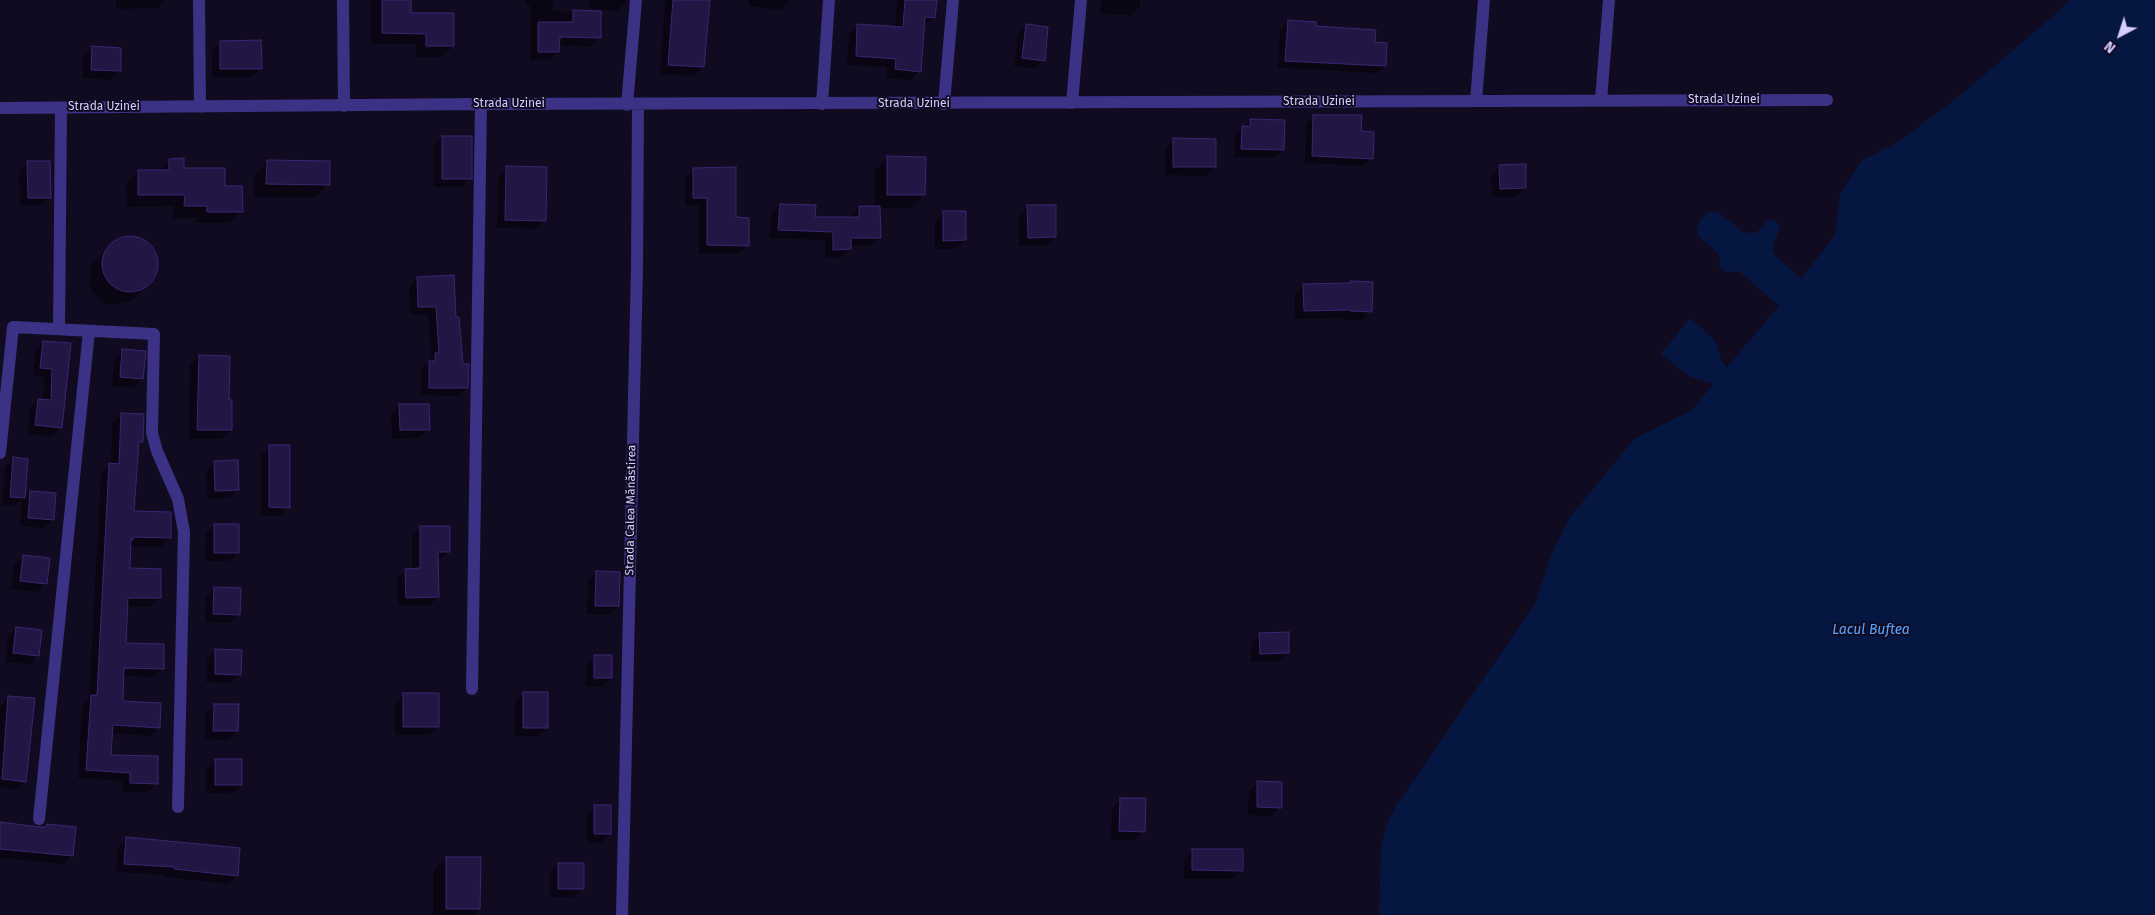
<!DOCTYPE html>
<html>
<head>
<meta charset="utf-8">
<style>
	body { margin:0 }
	#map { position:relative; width:2155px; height:915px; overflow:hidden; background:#110b22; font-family:"Fira Sans",sans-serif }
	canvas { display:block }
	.north { position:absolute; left:2095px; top:10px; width:50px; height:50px; -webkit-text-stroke:4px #110b22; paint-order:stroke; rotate:220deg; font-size:14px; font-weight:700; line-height:20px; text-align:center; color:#d6ccff }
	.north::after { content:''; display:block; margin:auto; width:18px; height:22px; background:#d6ccff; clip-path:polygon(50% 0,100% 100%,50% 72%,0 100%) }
</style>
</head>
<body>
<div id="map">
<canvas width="2155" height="915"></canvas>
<div class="north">N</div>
</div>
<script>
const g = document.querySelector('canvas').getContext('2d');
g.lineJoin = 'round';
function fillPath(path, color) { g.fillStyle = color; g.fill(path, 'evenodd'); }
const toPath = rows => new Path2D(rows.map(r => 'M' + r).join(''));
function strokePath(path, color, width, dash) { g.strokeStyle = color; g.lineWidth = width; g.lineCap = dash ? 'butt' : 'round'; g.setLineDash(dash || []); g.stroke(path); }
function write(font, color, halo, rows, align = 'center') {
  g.font = font + ' "Fira Sans",sans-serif'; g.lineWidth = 4; g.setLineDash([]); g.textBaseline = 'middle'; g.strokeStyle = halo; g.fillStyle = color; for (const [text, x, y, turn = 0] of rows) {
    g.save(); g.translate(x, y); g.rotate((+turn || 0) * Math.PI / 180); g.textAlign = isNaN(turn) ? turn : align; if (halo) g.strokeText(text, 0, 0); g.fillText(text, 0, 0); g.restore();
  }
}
fillPath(toPath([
	[2069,0,2155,0,2155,915,1379,915,1381,847,1386,826,1396,806,1535,604,1551,555,1570,517,1634,439,1692,410,1713,384,1689,376,1661,354,1690,318,1713,338,1717,345,1722,361,1727,367,1779,306,1739,271,1726,272,1720,268,1719,254,1698,236,1697,226,1699,222,1709,211,1718,212,1743,232,1752,233,1756,233,1769,219,1774,220,1780,227,1772,249,1773,253,1801,279,1835,235,1840,195,1861,161,1898,142,1957,98,2061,9]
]), '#051641');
fillPath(toPath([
	[116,0,166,0,158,8,116,9],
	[371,0,409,0,409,14,453,46,442,57,416,57,416,44,371,44],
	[525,0,553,0,552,11,600,13,599,38,591,47,558,45,558,52,549,61,530,60,530,5,525,5],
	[589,0,627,0,618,11,589,9],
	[665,0,702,0,703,67,694,76,660,74],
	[749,0,790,0,781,10,749,6],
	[897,0,935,0,934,17,923,26,919,71,911,80,886,78,887,67,847,65,849,34,858,25,895,28],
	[1101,0,1140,0,1140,7,1131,15,1100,14],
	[1288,22,1374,44,1385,66,1377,73,1278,68,1280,29],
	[1027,25,1043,60,1035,69,1014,66,1018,34],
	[221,42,260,69,252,77,212,78,212,51],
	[92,48,119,71,111,80,83,78,83,56],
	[1313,116,1360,132,1372,158,1364,166,1305,163,1306,124],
	[1251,120,1283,150,1275,158,1234,157,1234,135],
	[442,137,470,178,462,187,434,187,433,146],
	[1174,140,1215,167,1206,176,1165,175,1165,148],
	[888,157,924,195,911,208,879,208,880,237,871,246,850,246,850,249,841,258,825,258,825,240,770,238,771,214,780,205,814,218,850,218,850,216,859,207,874,207,875,171],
	[169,160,183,169,224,188,241,211,229,223,196,223,196,218,173,218,173,206,127,207,126,183,138,171,158,171],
	[28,162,49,197,41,206,20,206,19,171],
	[267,162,328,184,315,198,254,197,254,175],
	[1500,166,1525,188,1516,197,1492,197,1491,175],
	[507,167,544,220,536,229,497,228,498,176],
	[693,169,735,219,747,245,739,254,699,254,699,206,685,206,685,178],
	[1028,206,1055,237,1046,246,1019,246,1019,215],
	[943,213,965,240,956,249,935,249,935,221],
	[128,237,145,241,151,247,156,255,156,273,151,281,131,301,113,305,104,303,91,290,89,282,92,264,119,239],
	[417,278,454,319,467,388,459,396,421,395,421,370,431,359,428,314,410,315,409,287],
	[1304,285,1371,311,1362,320,1342,320,1342,318,1295,319,1295,294],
	[43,342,69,344,61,427,52,436,28,434,30,408,38,400,43,400,44,377,33,376,35,351],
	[123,350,142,379,133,388,112,386,114,359],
	[199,356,228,401,231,430,222,439,189,439,190,365],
	[400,405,428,430,420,438,392,439,391,414],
	[121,415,142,441,137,446,133,512,170,538,161,547,129,546,128,569,159,598,151,607,126,606,125,644,162,669,154,677,122,676,121,702,159,727,150,736,111,733,110,757,157,783,148,792,122,792,122,781,78,778,82,705,89,698,101,473,111,464,112,423],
	[270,447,288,507,280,516,261,516,261,455],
	[14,459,27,460,24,499,31,492,53,520,44,528,20,526,22,499,15,506,2,505,5,467],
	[215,462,238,490,229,498,207,499,206,471],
	[214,525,238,553,229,561,205,561,206,534],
	[420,528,449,551,440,560,437,560,438,597,429,606,398,606,397,579,406,570,412,570,412,536],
	[23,556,46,583,37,592,11,589,14,565],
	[597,572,618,606,609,615,587,614,588,581],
	[215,588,239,614,230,623,205,622,206,597],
	[16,628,38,655,30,664,5,662,8,637],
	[1260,634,1288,652,1279,661,1251,662,1251,643],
	[215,651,240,674,231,683,206,682,207,659],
	[595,656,611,678,602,687,586,686,586,665],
	[524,693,547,728,538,736,515,736,515,702],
	[403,695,438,726,429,735,395,735,395,703],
	[8,698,25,781,16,790,0,788,0,706],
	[214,705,237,731,228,740,205,739,205,714],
	[215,760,241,785,232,794,206,793,206,769],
	[1258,782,1280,807,1272,816,1248,815,1249,791],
	[1121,799,1144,831,1135,840,1111,840,1112,808],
	[595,806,609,834,601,843,586,843,586,815],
	[0,823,44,829,47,826,74,828,72,856,64,864,0,858],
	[127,839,237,876,228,884,166,877,166,875,116,872,118,847],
	[1193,850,1242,870,1233,879,1184,879,1184,859],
	[446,858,479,909,473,915,433,915,433,872],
	[558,865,582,888,574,897,550,897,550,873]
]), '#0007');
const building = toPath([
	[382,0,411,0,411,13,454,13,454,46,426,46,426,34,382,33,382,0],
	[673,0,710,0,704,67,668,65,673,0],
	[905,0,937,0,935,18,925,17,921,72,895,69,896,59,856,56,857,24,903,27,905,0],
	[573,10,601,11,601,38,560,37,559,52,538,52,538,22,573,22,573,10],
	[1288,20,1316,22,1316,26,1376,30,1375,42,1387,43,1386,66,1285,61,1288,20],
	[1026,24,1048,27,1045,61,1022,58,1026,24],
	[261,40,262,69,220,69,220,41,261,40],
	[92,46,121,48,121,71,91,70,92,46],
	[1313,115,1362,115,1361,131,1374,132,1373,159,1312,156,1313,115],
	[1250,119,1285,120,1284,150,1241,149,1242,126,1250,126,1250,119],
	[442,136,472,136,472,179,442,179,442,136],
	[1173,138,1216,139,1216,167,1173,167,1173,138],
	[887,156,926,157,925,195,887,195,887,156],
	[184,158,184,168,225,168,225,186,242,186,243,212,207,212,207,206,184,206,185,195,138,195,138,170,169,170,169,159,184,158],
	[267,160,330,161,330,185,266,184,267,160],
	[27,161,50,161,51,198,28,198,27,161],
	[1526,164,1526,188,1500,189,1499,165,1526,164],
	[506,166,547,167,546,221,505,220,506,166],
	[736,167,736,217,749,218,749,246,707,245,707,198,693,198,693,168,736,167],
	[780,204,816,205,815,217,859,217,859,206,880,206,881,238,851,238,851,249,833,250,833,232,778,230,780,204],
	[1027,205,1056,205,1056,237,1028,238,1027,205],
	[943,211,966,211,966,240,943,241,943,211],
	'102 264a28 28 0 1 1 56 0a28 28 0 1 1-56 0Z',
	[454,275,456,317,459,317,463,364,469,364,468,388,429,388,429,361,435,361,435,353,439,353,436,307,418,307,417,277,454,275],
	[1351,281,1373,282,1372,312,1350,311,1350,310,1304,311,1303,284,1351,283,1351,281],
	[43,341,71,343,62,428,35,425,38,399,51,400,52,369,40,368,43,341],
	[122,349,146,351,143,379,120,377,122,349],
	[199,355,230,356,229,400,232,400,232,430,197,430,199,355],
	[399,404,429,404,430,430,400,430,399,404],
	[121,413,144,414,143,442,139,442,134,511,171,512,171,538,133,537,133,540,131,540,130,568,161,569,161,598,128,598,126,643,164,644,164,669,124,668,123,701,161,703,160,728,113,725,111,755,158,756,158,784,130,783,130,773,86,770,91,695,97,695,109,463,119,464,121,413],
	[269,445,290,445,290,508,269,507,269,445],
	[13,457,28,459,25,498,10,497,13,457],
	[238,460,239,490,215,491,214,461,238,460],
	[30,491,56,493,54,520,28,518,30,491],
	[214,524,239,524,239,553,214,553,214,524],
	[420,526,450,526,450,552,438,552,439,597,406,598,405,569,420,568,420,526],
	[23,555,50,558,47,584,20,581,23,555],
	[596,571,620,572,619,606,595,606,596,571],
	[214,587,241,588,240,615,213,614,214,587],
	[16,627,42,630,39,656,13,653,16,627],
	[1289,632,1289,653,1260,654,1259,633,1289,632],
	[215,649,242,650,241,675,215,674,215,649],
	[594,655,612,655,612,678,594,678,594,655],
	[523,692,548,692,548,728,523,728,523,692],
	[403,693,439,693,439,727,403,727,403,693],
	[8,696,35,698,26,782,2,779,8,696],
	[214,704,239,704,238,731,213,731,214,704],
	[215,759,242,759,242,785,215,785,215,759],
	[1257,781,1282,782,1282,808,1257,807,1257,781],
	[1120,798,1146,798,1145,832,1119,831,1120,798],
	[594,805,611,805,611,834,594,834,594,805],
	[0,822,39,827,46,827,47,824,76,827,73,856,0,849,0,822],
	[126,837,240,848,238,876,174,869,174,867,124,864,126,837],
	[1192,849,1243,849,1243,871,1192,870,1192,849],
	[446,857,481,857,480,909,446,909,446,857],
	[558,863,584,863,584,889,558,889,558,863]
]);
fillPath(building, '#231644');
strokePath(building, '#3b2672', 1);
strokePath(toPath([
	[199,0,200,107],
	[343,0,344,106],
	[1601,100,1609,0],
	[1476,101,1484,0],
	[1072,103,1081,0],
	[822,104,829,0],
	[944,104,953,0],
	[627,105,636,0],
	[0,108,481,104,1827,100],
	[59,329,61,108],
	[0,453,13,327,154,334,152,433,157,451,178,499,184,532,178,807],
	[472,689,481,104],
	[39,819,89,331],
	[622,915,637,268,638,105]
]), '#3c3285', 12);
write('12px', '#d6ccff', '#110b22', [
	["Strada Uzinei",1724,100],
	["Strada Uzinei",1319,102],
	["Strada Uzinei",509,104],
	["Strada Uzinei",914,104],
	["Strada Uzinei",104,107],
	["Strada Calea Mănăstirea",631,510,-89]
]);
write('italic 14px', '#5aa4ff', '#110b22', [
	["Lacul Buftea",1871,630]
]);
</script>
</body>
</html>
